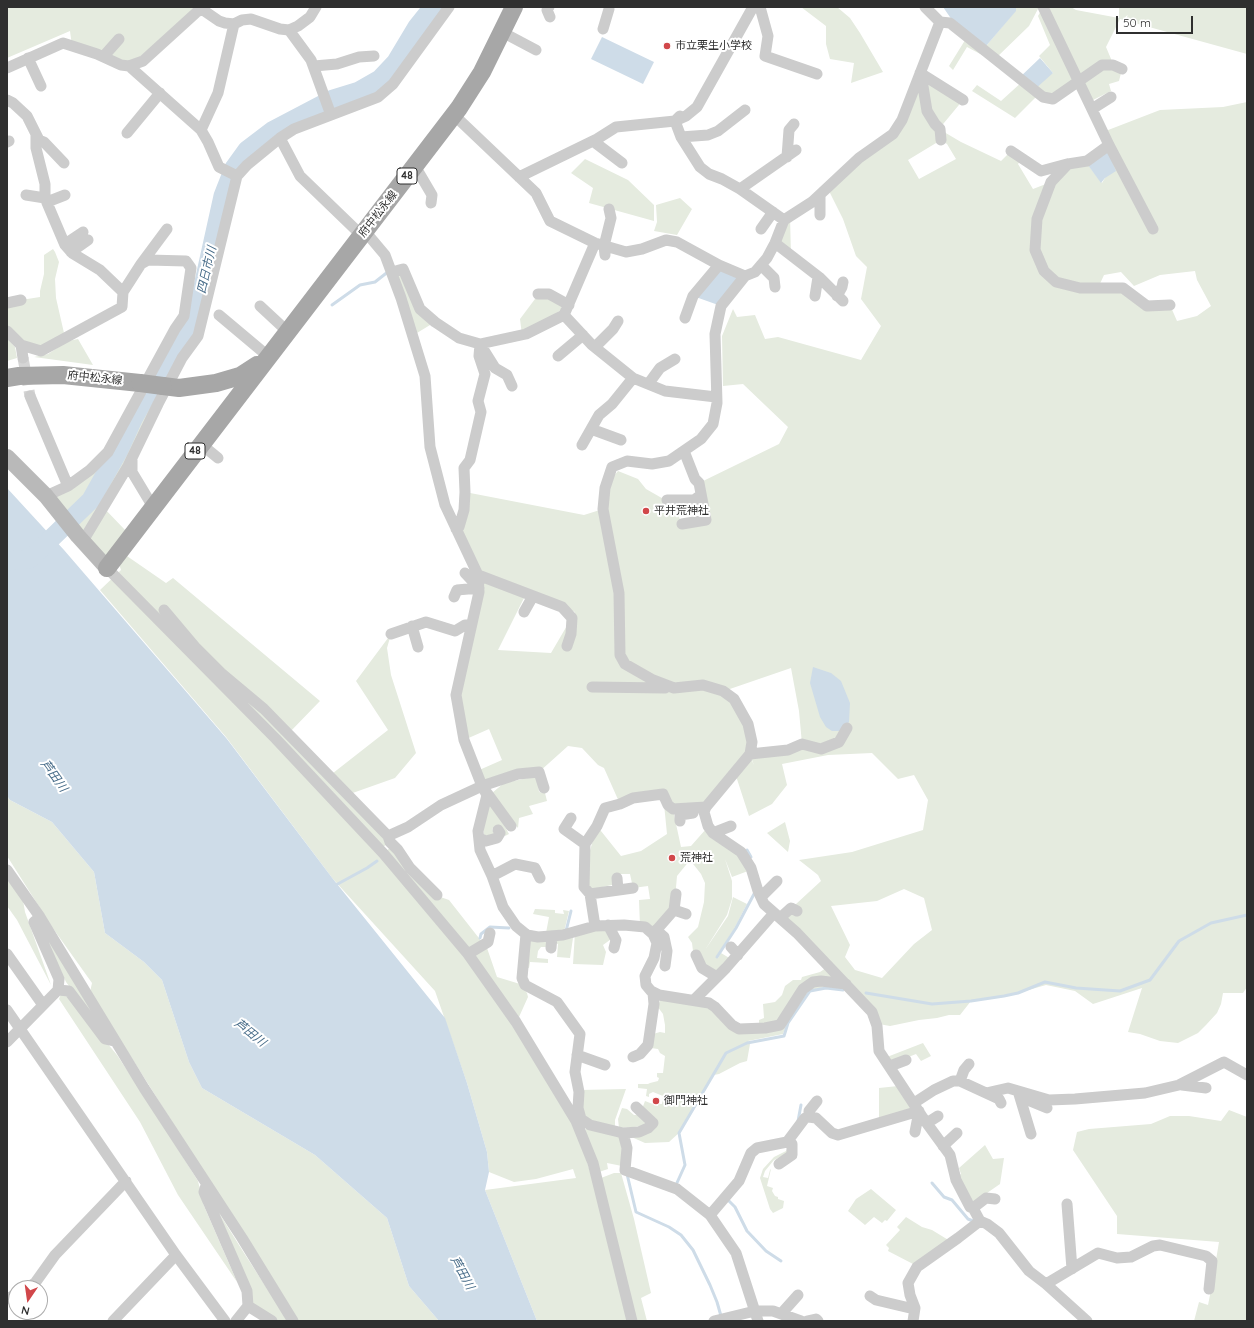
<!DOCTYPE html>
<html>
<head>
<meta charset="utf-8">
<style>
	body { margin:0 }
	#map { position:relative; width:1254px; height:1328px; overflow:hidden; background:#fff; font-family:Quicksand,sans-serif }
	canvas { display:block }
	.frame { position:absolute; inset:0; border:8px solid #2f2f2f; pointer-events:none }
	.north { position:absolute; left:8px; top:1280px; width:40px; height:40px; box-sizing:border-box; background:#fff; border:1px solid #acacac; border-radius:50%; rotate:193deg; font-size:11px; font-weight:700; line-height:16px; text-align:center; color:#2f2f2f }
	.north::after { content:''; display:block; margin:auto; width:14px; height:18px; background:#d1474a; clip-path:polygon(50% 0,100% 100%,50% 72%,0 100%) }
	.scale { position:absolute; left:1116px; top:16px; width:77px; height:18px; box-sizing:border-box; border:2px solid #2f2f2f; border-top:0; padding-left:5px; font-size:12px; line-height:14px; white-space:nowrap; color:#2f2f2f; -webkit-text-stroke:3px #fff; paint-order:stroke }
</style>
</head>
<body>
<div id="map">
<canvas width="1254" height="1328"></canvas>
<div class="frame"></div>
<div class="north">N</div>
<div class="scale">50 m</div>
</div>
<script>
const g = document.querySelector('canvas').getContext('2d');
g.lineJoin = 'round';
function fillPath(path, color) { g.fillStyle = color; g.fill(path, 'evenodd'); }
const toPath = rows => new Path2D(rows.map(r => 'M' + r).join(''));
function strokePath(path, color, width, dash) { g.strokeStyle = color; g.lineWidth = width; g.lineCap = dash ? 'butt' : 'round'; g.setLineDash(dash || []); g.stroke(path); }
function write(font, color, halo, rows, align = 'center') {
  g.font = font + ' Quicksand,"Noto Sans JP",sans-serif'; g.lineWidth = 4; g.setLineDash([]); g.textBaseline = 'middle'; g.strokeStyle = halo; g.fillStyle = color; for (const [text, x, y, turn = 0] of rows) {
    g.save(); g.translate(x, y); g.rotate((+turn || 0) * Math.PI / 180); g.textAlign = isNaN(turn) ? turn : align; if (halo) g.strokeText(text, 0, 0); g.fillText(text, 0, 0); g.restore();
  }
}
fillPath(toPath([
	[7,7,199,7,129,66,72,46,70,31,7,58],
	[801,7,837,7,850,18,860,33,883,72,851,83,854,63,830,59,826,44,826,26],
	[1016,7,1039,7,1029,26,995,59,986,46,1016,10],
	[1043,7,1071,7,1076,10,1119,18,1119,7,1247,7,1247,54,1120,19,1106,47,1114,66,1122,69,1119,81,1109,84,1111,91,1089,102,1079,82,1053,99,1039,94,1015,118,972,91,977,85,1001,101,1023,81,1053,73,1039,56,1050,45,1038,16],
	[967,37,984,56,967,47,953,70,949,66],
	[920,73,963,100,939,129,961,142,1001,161,1011,151,1022,159,1018,164,1033,189,1051,182,1068,164,1085,161,1102,183,1105,178,1110,156,1103,132,1160,110,1223,107,1247,102,1247,987,1243,993,1223,993,1221,1004,1217,1013,1206,1025,1198,1033,1178,1043,1160,1041,1140,1034,1128,1032,1142,988,1093,1004,1075,991,1046,985,1018,993,971,1001,960,1015,949,1015,937,1018,919,1020,890,1026,879,1024,783,916,821,881,818,875,799,860,852,852,923,830,928,800,914,775,898,779,872,753,828,755,782,764,787,785,772,804,749,816,736,776,751,759,754,765,750,755,706,807,673,810,681,847,691,846,706,829,739,856,748,871,732,877,725,859,732,881,732,899,727,915,705,950,728,916,733,897,747,904,734,929,716,957,718,958,721,953,731,959,716,973,704,965,693,951,692,943,688,937,698,927,704,902,705,883,701,874,690,860,677,876,674,910,659,927,640,926,639,900,650,899,648,886,633,888,630,874,619,874,616,884,589,890,589,854,597,826,621,856,641,851,667,834,663,794,620,804,604,768,598,765,582,748,568,746,539,772,482,786,477,771,502,760,489,729,464,740,456,695,479,592,459,535,465,492,584,515,603,509,613,477,618,471,638,479,646,489,674,505,682,524,706,520,699,483,779,444,788,427,743,384,723,386,722,336,733,309,737,317,755,315,765,339,778,337,861,360,881,326,861,299,867,267,856,256,843,219,828,189,888,138],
	[941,140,947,144,956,159,919,179,908,160],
	[1195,271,1197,280,1211,306,1197,316,1177,321,1170,305,1147,306,1123,288,1098,288,1104,275,1121,272,1134,286,1160,275],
	[526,594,575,612,551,653,498,650],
	[791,668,799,711,802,744,750,754,748,724,724,691],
	[904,889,924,898,932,930,914,944,882,978,855,970,845,957,850,945,831,906,877,901],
	[377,74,392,85,294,129,237,176,200,326,103,507,126,531,102,562,46,496,90,470,186,321,197,282,214,210,217,186,226,171,247,144,279,119,311,105,325,95,357,87],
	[585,159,628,180,654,205,654,221,589,203,593,188,571,173],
	[680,198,692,209,677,235,654,231,657,222,656,205],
	[790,216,791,256,775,243],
	[53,249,55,252,59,262,55,279,56,298,64,333,41,346,22,342,7,328,7,304,21,300,40,297,40,291,44,274,44,255],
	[403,269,420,308,435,322,412,336,392,272],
	[548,296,561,305,561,310,522,335,520,319,535,299],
	[7,338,15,347,17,358,7,361],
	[78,339,93,365,34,357,48,354,68,341],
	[124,554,166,583,173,578,320,701,288,734,328,777,388,730,356,681,391,634,387,648,391,675,416,753,395,778,347,795,390,842,380,849,468,954,576,1121,631,1321,537,1321,485,1190,576,1178,573,1169,536,1179,514,1182,489,1172,487,1152,467,1083,435,991,333,879,226,737,100,590,121,570,118,561],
	[537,776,539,792,545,793,547,801,529,806,533,814,519,818,518,828,496,801,492,793,504,783],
	[7,796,10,800,52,822,94,872,105,933,144,962,162,980,189,1062,202,1088,315,1155,387,1218,409,1286,439,1321,298,1321,90,992,92,983,52,927,7,856],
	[488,801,499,816,509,834,505,836,504,830,497,826,492,829,495,836,485,838,482,825],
	[785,822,790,841,788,852,767,833],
	[391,847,432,894,449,900,482,942,469,950,386,851],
	[7,876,23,900,25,912,51,985,17,920,7,906],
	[535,909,555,910,555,913,564,914,563,910,569,911,564,932,546,933,549,917,533,914],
	[608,925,614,937,603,945,606,952,603,965,573,964,575,932],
	[40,926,103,1030,66,982],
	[530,937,551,939,550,947,541,947,538,951,537,958,548,959,548,963,530,962,529,968,525,968],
	[573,938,570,958,557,957,558,944,554,943,554,939],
	[487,948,497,977,520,984,527,993,528,997,519,1017,474,956],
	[826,968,838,980,817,978,778,1024,759,1027,759,1020,764,1018,763,1004,775,1002,782,995,785,986,793,980,801,980,802,977,820,972],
	[814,983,826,987,810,990,787,1023,783,1034,748,1041,750,1044,747,1061,740,1063,719,1074,714,1075,680,1132,669,1142,645,1143,627,1135,651,1129,642,1109,645,1101,658,1106,658,1104,662,1104,663,1096,653,1092,649,1094,649,1097,646,1096,647,1089,638,1088,638,1084,648,1084,650,1083,658,1081,659,1078,657,1077,657,1073,663,1073,665,1056,660,1053,658,1049,651,1048,653,1034,660,1032,665,1033,665,1025,663,1014,657,1006,661,999,712,1008,728,1027,766,1031],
	[61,994,68,996,117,1055,154,1111,198,1181,204,1206,237,1282,178,1195,140,1122,59,999],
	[923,1043,931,1056,921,1061,916,1054,891,1064,887,1057],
	[898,1086,912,1106,910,1109,879,1118,879,1088],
	[626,1089,615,1120,615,1130,584,1117,580,1090],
	[622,1108,627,1109,634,1115,640,1115,647,1126,619,1128,618,1119],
	[1229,1110,1247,1117,1247,1321,1194,1321,1199,1302,1208,1305,1211,1290,1219,1242,1117,1234,1117,1216,1073,1150,1077,1132,1089,1129,1151,1124,1170,1116,1189,1116,1221,1121],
	[587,1127,621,1137,623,1146,622,1166,607,1163,608,1169,599,1172,585,1130],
	[985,1145,993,1159,1004,1158,1000,1184,974,1202,967,1194,958,1176,961,1174,959,1168],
	[788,1147,787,1154,774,1160,765,1171,763,1177,768,1178,770,1170,771,1169,767,1186,773,1188,772,1191,775,1196,778,1197,778,1199,784,1201,783,1208,773,1213,770,1209,760,1178,763,1169,774,1157,786,1151],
	[614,1173,621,1173,634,1219,651,1293,641,1298,647,1321,636,1321,601,1178],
	[871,1189,896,1210,887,1221,885,1220,882,1223,874,1217,865,1225,848,1211,856,1199],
	[209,1197,244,1253,288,1321,276,1321,253,1305],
	[906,1217,922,1227,932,1230,950,1241,913,1264,888,1251,889,1248,886,1245,900,1230,897,1227]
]), '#e5ebdf');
fillPath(toPath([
	[943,7,1016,7,1016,11,986,46,952,20],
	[602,37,654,62,643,84,591,59],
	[1040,58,1053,73,1034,90,1019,78],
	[1106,147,1116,171,1105,178,1101,183,1085,161],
	[719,265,745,276,721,306,693,296],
	[7,488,64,550,227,739,333,879,445,1018,467,1083,487,1152,489,1172,485,1190,537,1321,439,1321,409,1286,387,1218,315,1155,202,1088,189,1062,162,980,144,962,105,933,94,872,52,822,10,800,7,796],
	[813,667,831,673,841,681,850,703,849,722,841,731,832,731,826,727,820,717,810,683]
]), '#cedce8');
strokePath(toPath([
	[332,305,360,285,375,282,389,271],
	[747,850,751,857],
	[334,886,367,868,377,861],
	[566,931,571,911],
	[480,938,481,934,490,927,509,928],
	[717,957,736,928,754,894],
	[866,993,932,1004,971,1001,1004,996,1018,993,1045,982,1076,988,1120,991,1150,980,1179,941,1211,923,1247,915],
	[798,1121,801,1105],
	[627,1174,636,1212,669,1227,681,1235,693,1250,710,1285,717,1302,721,1316],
	[932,1183,944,1197,952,1200,968,1219,973,1221],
	[676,1185,685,1165,679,1133,726,1053,747,1043,784,1036,788,1023,810,991,826,988,843,990],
	[729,1201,735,1207,747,1231,766,1251,781,1261]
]), '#cedce8', 3);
strokePath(toPath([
	[7,561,30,559,91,500,119,450,133,419,162,368,181,341,194,327,223,196,234,168,247,150,272,131,333,99,359,91,380,79,396,62,417,27,433,7]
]), '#cedce8', 19);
strokePath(toPath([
	[23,358,30,396]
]), '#d5d5d5', 11, [11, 5.5]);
strokePath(toPath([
	[549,7,547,10,550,17],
	[760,7,768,36,765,56,817,74],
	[925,7,940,22,902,120,893,134,859,158,812,202,784,220,775,243,767,258,755,272,745,276,721,306,715,334,717,403,713,424,701,439,669,461,652,464,627,461,612,467,605,488,603,509,619,593,620,655,625,664,653,680,674,688,703,685,723,691,734,699,748,724,752,742,750,754,706,807,704,812,708,826,713,833,741,852,751,868,758,891,764,904,797,933,872,1012,877,1026,879,1051,923,1118,950,1155,956,1180,970,1207,973,1208,980,1221,987,1224,999,1233,1029,1271,1046,1284,1087,1321],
	[1043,7,1109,145,1153,229],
	[940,22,950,23,1043,97,1053,99,1102,65,1113,65,1122,69],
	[603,29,609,9],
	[289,30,311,60,331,115],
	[502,32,536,50],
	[103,57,119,39],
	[28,58,41,86],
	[129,66,201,130,208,142,219,167,237,176],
	[314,66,337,64,359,57,374,56],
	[7,68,63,43,97,54,121,65,129,66,143,61,198,11,203,10,219,21,225,23,234,24,242,20,251,19,280,29,289,30,298,26,310,17,316,7],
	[920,73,963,100],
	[921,74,927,111,935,124,940,129,941,140],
	[7,100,13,103,27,116,36,134,36,148,45,184,45,198,65,245,72,253,100,270,123,292],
	[1092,109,1111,97],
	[454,115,536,193,550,221,595,243,626,252,642,249,666,240,677,242,719,265,745,276],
	[680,116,675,121,681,137,700,167,709,174,722,179,740,189,784,220],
	[201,130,218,93,234,24],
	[127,133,160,93],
	[36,134,39,140,44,142,64,163],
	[681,137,708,135,718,131,745,110],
	[280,138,300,176,356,230,369,236,385,255,401,298,425,376,430,447,445,505,478,575,479,592,456,695,464,740,482,786,487,795,478,831,480,850,492,876,503,907,516,926,527,935,538,937,563,935,595,926,624,925,645,927,653,934,657,943,654,958,645,976,646,985,651,991,659,995,709,1003,715,1007,732,1025,739,1029,765,1028,780,1025,803,989,813,982,821,981,846,984],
	[593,141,622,163],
	[7,142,9,141],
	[1109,145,1087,161,1068,164,1051,182,1037,219,1035,250,1044,271,1056,282,1080,288,1123,288,1147,306,1170,305],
	[1011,151,1041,171,1067,164],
	[787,157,789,130,794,124],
	[415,166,432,195,431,203],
	[519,177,597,139,616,127,675,121,686,116,697,107,753,7],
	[740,189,796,150],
	[26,195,45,198],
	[820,195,820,215],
	[47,202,65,195],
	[761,229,773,212],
	[775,243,819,277,843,301],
	[65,244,83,232],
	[71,252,88,240],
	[605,255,604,246,611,218,609,209],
	[141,264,167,229],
	[761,265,774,278,775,287],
	[392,272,403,269,420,309,435,322,459,338,480,344,526,334,564,315,595,243],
	[538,294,549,294,569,305],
	[815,296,818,277],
	[837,296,842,287,843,282],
	[7,303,21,300],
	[260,306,288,332],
	[219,315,269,357],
	[564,315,592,345,633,378,665,391,716,397],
	[685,318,693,296,719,265],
	[7,331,21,345,23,358],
	[480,344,495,368,507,375,512,386],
	[21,345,41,351,122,307,123,292,141,264,148,260,186,261,191,268,184,316,175,329,108,452,90,470,68,486,46,496],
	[595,347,613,329,618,321],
	[558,356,583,335],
	[649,383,660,368,675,359],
	[30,396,68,486],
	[591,429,621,440],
	[201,444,218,458],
	[582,445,599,415,612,404,633,378],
	[132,460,132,472,153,507],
	[667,500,694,500,701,495],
	[682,524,706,520,699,483,695,479,684,451],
	[456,529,459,527,464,510,465,492,464,468,470,460,481,412,478,401,485,374,479,356,480,344],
	[83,541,128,466,158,404,182,358,198,336,237,176,247,165,280,138,294,129,378,97,393,84,449,7],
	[107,568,276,739,383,853,468,954,516,1022,576,1121,593,1163,632,1321],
	[465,573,479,588],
	[478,575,562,607,572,618,571,634,567,646],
	[454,597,457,590,479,588],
	[164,610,196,648,221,673,264,709,388,836,390,842,398,850,410,868,437,895],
	[524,612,533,596],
	[412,626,418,647],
	[391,634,426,622,455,631,465,625,471,625],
	[592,687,665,688],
	[750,754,788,750,802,744,821,749,839,742,847,728],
	[487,793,511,826],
	[571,818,564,829,585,844],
	[680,821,680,815,693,813],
	[713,833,731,826],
	[388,836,408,827,441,805,482,786,518,774,539,772,544,788],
	[479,838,486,841,497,838,500,833,498,830],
	[7,870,40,917,144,1088,242,1238,293,1321],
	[492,876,515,864,535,868,540,878],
	[617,878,618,890],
	[590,894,633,888],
	[761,897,777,881],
	[674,910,686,914],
	[40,917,34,922,59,979,58,990,69,991,105,1039,114,1041],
	[780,918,791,908,797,911],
	[608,925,616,940,614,948],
	[595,926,590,894,584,887,585,844,597,826,605,808,620,804,633,798,663,794,668,805,673,809,706,807],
	[656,930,664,937,667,951,665,966],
	[526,934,522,978,525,985,557,1002,580,1034,575,1072,579,1092,578,1108,581,1119,577,1121],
	[653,934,674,910,676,894],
	[731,947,738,955],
	[551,948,552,936],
	[7,954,43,1005],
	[468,954,488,942,490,933],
	[696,955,702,968,717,977],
	[694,1000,726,968,774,913],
	[7,1010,176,1255,225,1321],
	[7,1042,58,990],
	[577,1055,605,1065],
	[633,1057,640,1054,648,1045,654,1004,653,993],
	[890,1066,906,1060],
	[960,1081,964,1070,969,1064],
	[1182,1085,1206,1088],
	[1018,1091,1031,1134],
	[986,1093,999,1099,1001,1103],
	[1030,1101,1047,1108],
	[914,1103,934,1090,953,1081,960,1081,986,1093,1008,1088,1049,1100,1075,1099,1145,1093,1179,1085,1224,1062,1247,1075],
	[809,1117,809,1111,817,1101],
	[581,1119,590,1125,623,1133,627,1148,625,1170,677,1189,710,1215,736,1253,758,1321],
	[927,1123,938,1116],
	[623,1133,639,1132,648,1128,653,1123,636,1107],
	[943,1146,957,1133],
	[779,1164,792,1155,792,1144,787,1142],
	[205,1188,204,1192,247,1291,248,1306,236,1321],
	[1067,1204,1072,1269],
	[973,1208,986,1198,995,1199],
	[710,1215,739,1181,751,1153,757,1148,787,1142,805,1118,809,1117,816,1118,832,1133,838,1135,919,1111,915,1132],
	[1046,1284,1098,1253,1117,1258,1131,1257,1153,1246,1160,1245,1206,1256,1212,1261,1209,1289],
	[27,1288,35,1283,55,1255,126,1181],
	[870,1296,876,1300,914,1309],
	[7,1299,16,1294],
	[248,1306,272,1321],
	[781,1314,798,1295],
	[113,1321,176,1255],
	[714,1321,755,1311,773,1311,801,1321],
	[807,1321,816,1319,818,1321],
	[913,1321,915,1308,910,1295,908,1283,917,1267,958,1238,980,1221]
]), '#ccc', 11);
strokePath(toPath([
	[7,457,46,496,78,536,107,568]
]), '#b9b9b9', 16);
strokePath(toPath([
	[7,378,19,376,63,375,140,383],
	[163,386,179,388,216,383,240,376,257,365],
	[107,568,459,108,482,72,514,7]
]), '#a7a7a7', 18);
strokePath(toPath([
	[140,383,163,386]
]), '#a7a7a7', 18);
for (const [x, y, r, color] of [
	[667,46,4,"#d1474a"],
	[646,511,4,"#d1474a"],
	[672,858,4,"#d1474a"],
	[656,1101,4,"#d1474a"]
]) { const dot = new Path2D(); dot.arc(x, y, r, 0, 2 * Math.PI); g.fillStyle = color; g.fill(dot); strokePath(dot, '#fff', 1.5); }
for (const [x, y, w] of [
	[407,176,20],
	[195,451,20]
]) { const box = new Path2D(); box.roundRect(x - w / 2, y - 8, w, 16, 3); g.fillStyle = '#fff'; g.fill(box); strokePath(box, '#2f2f2f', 1); }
write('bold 10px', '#2f2f2f', null, [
	["48",407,176],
	["48",195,451]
]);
write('11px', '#2f2f2f', '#fff', [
	["市立栗生小学校",675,46],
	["平井荒神社",654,511],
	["荒神社",680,858],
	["御門神社",664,1101]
], 'left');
write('11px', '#2f2f2f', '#fff', [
	["府中松永線",378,214,-52],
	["府中松永線",95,378,6]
]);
write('italic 12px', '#466b88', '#fff', [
	["四日市川",207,270,-77],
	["芦田川",54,776,54],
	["芦田川",250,1033,39],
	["芦田川",462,1273,61]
]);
</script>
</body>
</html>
